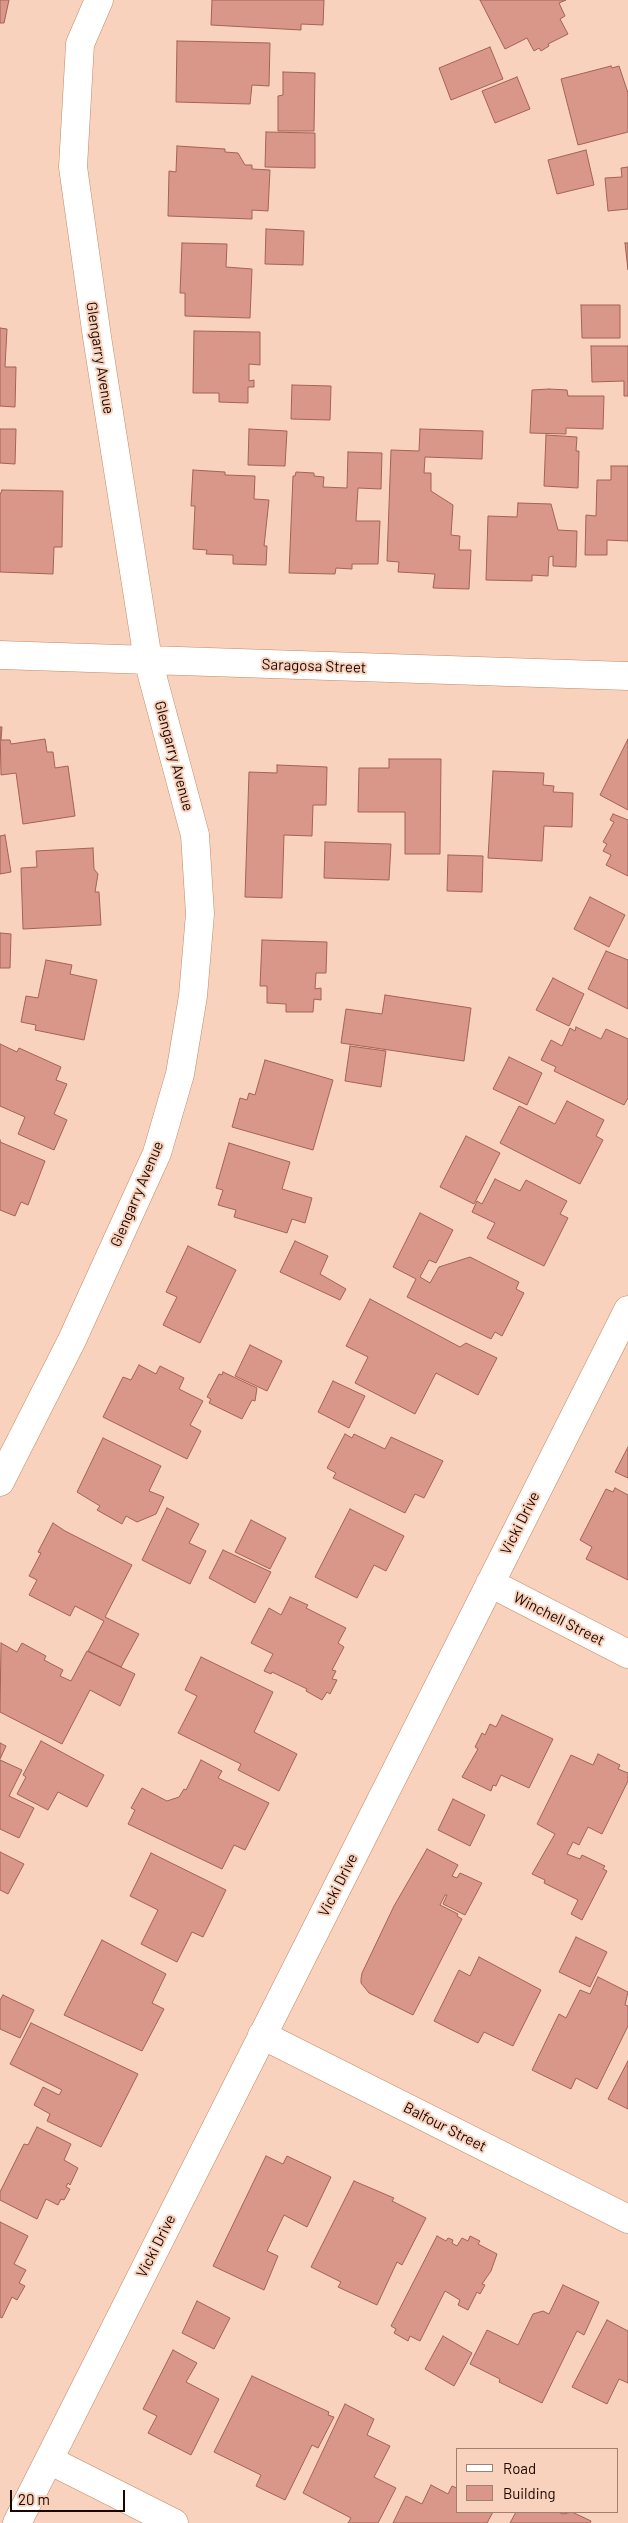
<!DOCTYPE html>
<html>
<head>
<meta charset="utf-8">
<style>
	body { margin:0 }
	#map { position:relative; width:628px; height:2523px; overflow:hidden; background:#f8d2bc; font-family:Barlow,sans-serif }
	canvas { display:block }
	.legend { position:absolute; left:456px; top:2448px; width:162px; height:65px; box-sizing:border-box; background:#f8d2bc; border:1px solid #9f8071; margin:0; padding:6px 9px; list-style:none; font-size:15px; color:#1a0600 }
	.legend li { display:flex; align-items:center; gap:10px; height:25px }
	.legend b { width:25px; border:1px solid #9f8071 }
	.scale { position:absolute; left:10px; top:2490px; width:115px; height:22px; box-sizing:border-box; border:2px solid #1a0600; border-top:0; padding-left:6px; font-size:15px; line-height:18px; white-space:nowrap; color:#1a0600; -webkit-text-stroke:4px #f8d2bc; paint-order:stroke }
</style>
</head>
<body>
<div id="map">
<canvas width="628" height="2523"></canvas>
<ul class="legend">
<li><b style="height:6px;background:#fff"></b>Road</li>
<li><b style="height:14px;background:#d89789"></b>Building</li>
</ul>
<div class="scale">20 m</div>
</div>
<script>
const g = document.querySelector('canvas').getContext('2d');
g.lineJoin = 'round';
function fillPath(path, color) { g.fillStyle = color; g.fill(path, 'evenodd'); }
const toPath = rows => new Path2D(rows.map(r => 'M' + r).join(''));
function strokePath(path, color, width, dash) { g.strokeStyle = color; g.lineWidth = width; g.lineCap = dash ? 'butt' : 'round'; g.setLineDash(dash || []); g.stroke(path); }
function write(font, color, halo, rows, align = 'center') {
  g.font = font + ' Barlow,sans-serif'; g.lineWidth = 4; g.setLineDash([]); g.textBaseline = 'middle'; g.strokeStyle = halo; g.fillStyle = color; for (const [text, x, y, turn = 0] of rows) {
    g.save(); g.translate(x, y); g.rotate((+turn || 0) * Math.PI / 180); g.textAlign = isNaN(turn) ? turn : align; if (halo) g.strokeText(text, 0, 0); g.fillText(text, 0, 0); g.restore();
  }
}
const building = toPath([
	[0,0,9,0,4,23,0,23,0,0],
	[212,0,324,0,323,25,301,24,301,30,211,25,212,0],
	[480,0,566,0,559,3,565,16,560,19,568,34,548,44,549,46,541,51,539,48,534,51,527,38,505,49,480,0],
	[177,41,270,43,269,86,252,85,250,104,176,102,177,41],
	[490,47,503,79,451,100,439,68,490,47],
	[611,66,612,68,619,66,628,93,628,132,578,145,561,79,611,66],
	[283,72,315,73,314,131,278,131,278,96,283,95,283,72],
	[517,77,530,109,495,123,482,91,517,77],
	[266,132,315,133,315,168,265,167,266,132],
	[177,146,225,149,225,152,238,153,245,165,252,165,252,169,270,170,268,211,252,210,252,219,168,216,169,171,176,172,177,146],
	[586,150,594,185,557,194,548,160,586,150],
	[628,167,628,209,608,211,605,178,622,177,621,168,628,167],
	[266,229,304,231,303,265,265,264,266,229],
	[182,243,227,244,226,267,252,269,250,318,185,316,185,293,180,293,182,243],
	[625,243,628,243,628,270,625,243],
	[581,305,620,305,620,338,582,338,581,305],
	[0,328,7,329,5,367,16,367,15,407,0,406,0,328],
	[194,331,260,332,260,365,249,364,249,381,254,380,254,387,248,387,248,403,219,402,219,393,193,393,194,331],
	[591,346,628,346,628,396,624,396,624,381,592,382,591,346],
	[292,385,331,386,330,420,291,419,292,385],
	[549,389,567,390,568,396,604,396,603,429,566,428,566,434,530,433,532,390,549,389],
	[0,429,16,429,15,464,0,463,0,429],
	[249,429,287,431,285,466,248,465,249,429],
	[420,429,483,431,482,459,425,457,424,473,431,473,431,491,453,505,451,535,460,536,459,550,471,550,469,589,433,588,435,574,398,572,399,562,387,561,391,450,419,451,420,429],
	[546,435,577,437,576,451,579,451,578,488,544,486,546,435],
	[348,452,382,453,381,489,358,488,356,521,380,521,378,564,352,564,352,569,336,568,335,574,289,573,293,476,295,476,296,472,314,473,314,476,324,477,323,487,347,488,348,452],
	[611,466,628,466,628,541,607,540,607,555,585,555,586,515,596,516,597,480,611,480,611,466],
	[193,470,225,472,225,475,255,476,254,499,269,500,264,546,267,546,266,565,233,564,233,555,206,554,207,550,193,549,195,506,191,506,193,470],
	[2,490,63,491,62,547,54,547,53,574,0,572,0,495,2,490],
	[518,503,551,504,558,530,577,531,576,567,553,566,553,556,549,557,548,576,532,575,532,581,486,580,488,516,517,517,518,503],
	[0,727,2,727,1,740,10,740,11,744,45,739,47,752,53,752,55,768,68,766,75,816,23,824,16,773,1,775,0,727],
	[628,739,628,810,600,795,628,739],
	[389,759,441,759,440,854,405,854,405,812,358,812,359,768,389,768,389,759],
	[277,765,327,767,326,805,313,805,312,836,284,835,282,898,245,897,249,772,277,773,277,765],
	[493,771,544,773,543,785,554,786,553,792,573,793,572,827,544,826,542,861,488,858,493,771],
	[613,814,628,820,628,876,606,865,611,855,603,851,607,844,603,842,614,822,610,820,613,814],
	[5,835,11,872,0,874,0,836,5,835],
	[325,842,391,844,389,880,324,878,325,842],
	[93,848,94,869,98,874,95,892,99,892,101,925,23,929,21,868,37,867,36,851,93,848],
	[448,855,483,856,482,892,447,891,448,855],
	[590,897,625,915,609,947,574,929,590,897],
	[0,933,11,934,10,968,0,968,0,933],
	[262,940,327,942,326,973,316,973,315,989,321,988,321,1000,314,999,313,1012,286,1012,286,1004,267,1003,267,986,260,986,262,940],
	[606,951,628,960,628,1009,588,989,606,951],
	[46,960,72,965,70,974,97,980,84,1040,35,1030,36,1025,21,1022,26,996,38,998,46,960],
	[553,978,584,994,569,1026,536,1010,553,978],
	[385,995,471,1008,464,1061,341,1043,346,1009,382,1014,385,995],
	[576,1027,601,1039,606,1029,628,1039,628,1098,624,1105,554,1071,556,1067,541,1060,551,1040,562,1046,570,1028,575,1031,576,1027],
	[0,1044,17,1052,19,1048,61,1067,56,1080,67,1084,54,1114,67,1120,54,1150,18,1134,25,1117,0,1106,0,1044],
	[350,1046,386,1051,381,1087,345,1081,350,1046],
	[509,1057,542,1073,527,1105,493,1089,509,1057],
	[265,1060,333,1080,313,1150,232,1127,240,1098,247,1100,249,1093,255,1095,265,1060],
	[567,1101,604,1120,596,1136,603,1140,580,1184,500,1143,519,1106,555,1124,567,1101],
	[466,1136,500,1153,474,1204,440,1187,466,1136],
	[0,1140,0,1142,45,1161,28,1205,21,1202,15,1216,0,1210,0,1140],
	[229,1143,290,1162,282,1189,312,1198,305,1223,292,1219,287,1233,234,1217,236,1210,218,1205,223,1190,216,1188,229,1143],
	[495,1179,520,1191,526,1180,567,1201,560,1214,568,1218,544,1266,487,1238,495,1223,472,1212,477,1201,482,1204,495,1179],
	[420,1213,453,1230,436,1263,429,1260,420,1277,430,1283,439,1267,470,1257,519,1282,516,1289,524,1293,502,1336,495,1332,491,1339,407,1297,416,1279,393,1267,420,1213],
	[295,1241,328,1256,320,1274,346,1289,340,1300,280,1272,295,1241],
	[188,1246,236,1270,200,1343,163,1325,177,1297,166,1292,188,1246],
	[370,1299,460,1347,466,1343,497,1358,478,1395,436,1373,415,1414,355,1383,368,1357,346,1346,370,1299],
	[250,1345,282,1361,267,1391,235,1376,250,1345],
	[139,1365,156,1374,160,1366,184,1378,179,1389,203,1401,190,1425,201,1431,187,1459,103,1417,123,1377,131,1380,139,1365],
	[223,1372,257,1388,255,1401,252,1400,242,1419,209,1403,211,1399,207,1397,219,1374,222,1375,223,1372],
	[333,1381,365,1396,349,1428,318,1412,333,1381],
	[345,1434,352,1438,354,1434,385,1449,391,1437,443,1461,424,1498,415,1494,405,1513,333,1478,336,1473,327,1468,345,1434],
	[103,1438,161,1466,149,1491,164,1497,156,1514,137,1522,126,1516,122,1524,97,1510,100,1506,77,1492,103,1438],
	[628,1447,628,1478,615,1472,628,1447],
	[615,1488,628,1495,628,1580,586,1559,592,1547,580,1540,606,1489,613,1492,615,1488],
	[167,1508,199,1524,189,1543,206,1551,190,1584,142,1560,167,1508],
	[350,1509,404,1536,386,1571,374,1565,357,1598,315,1577,350,1509],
	[251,1520,286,1538,270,1569,235,1552,251,1520],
	[53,1523,65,1531,132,1565,105,1617,139,1634,121,1667,88,1651,104,1621,75,1606,70,1616,29,1595,37,1580,29,1576,41,1553,38,1552,53,1523],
	[223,1550,271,1572,255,1603,209,1578,223,1550],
	[290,1597,308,1605,306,1608,346,1628,338,1643,344,1647,332,1670,336,1671,332,1679,337,1680,330,1694,327,1692,322,1700,306,1691,307,1689,272,1672,271,1674,264,1671,273,1654,251,1643,269,1608,281,1615,290,1597],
	[1,1643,17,1652,22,1643,46,1656,44,1660,63,1670,60,1676,71,1681,87,1651,135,1674,120,1706,90,1690,62,1744,0,1712,1,1643],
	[201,1657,273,1692,254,1732,297,1754,279,1791,238,1770,241,1764,178,1733,197,1696,185,1690,201,1657],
	[502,1715,553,1739,529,1788,501,1775,496,1786,493,1785,491,1791,462,1777,478,1749,475,1747,482,1733,485,1735,490,1724,496,1727,502,1715],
	[41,1741,104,1775,87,1807,58,1792,48,1810,17,1794,26,1777,23,1775,41,1741],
	[0,1743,6,1746,0,1759,0,1743],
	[598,1754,620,1765,618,1769,628,1773,628,1781,602,1834,588,1827,579,1845,573,1842,567,1854,580,1859,582,1855,605,1866,603,1869,607,1871,582,1920,571,1914,578,1900,544,1883,545,1880,532,1874,555,1834,537,1824,571,1755,593,1765,598,1754],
	[0,1760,22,1770,9,1796,34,1808,19,1838,0,1829,0,1760],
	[201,1760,222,1771,218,1778,269,1803,245,1850,234,1845,222,1869,128,1824,135,1810,131,1808,142,1788,167,1801,179,1797,184,1789,186,1790,201,1760],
	[453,1799,485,1815,470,1846,438,1830,453,1799],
	[427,1849,458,1865,452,1876,457,1878,460,1873,482,1883,465,1915,443,1904,447,1895,445,1895,440,1905,458,1914,457,1916,462,1919,413,2015,369,1993,361,1983,361,1979,362,1973,394,1906,427,1849],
	[0,1852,24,1864,8,1894,0,1890,0,1852],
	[151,1853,226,1890,203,1937,192,1932,177,1962,141,1944,158,1910,130,1896,151,1853],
	[576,1937,607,1952,590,1987,559,1972,576,1937],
	[102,1940,166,1974,152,2003,164,2009,142,2051,64,2015,102,1940],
	[479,1957,541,1990,513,2046,484,2032,478,2043,434,2021,459,1970,470,1976,479,1957],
	[598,1977,628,1992,625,2005,628,2006,628,2026,597,2089,576,2078,571,2089,532,2070,559,2014,566,2018,580,1990,590,1994,598,1977],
	[3,1995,34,2010,20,2038,0,2029,0,2000,3,1995],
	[31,2023,138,2074,101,2147,47,2121,50,2114,34,2105,43,2087,59,2095,62,2090,10,2064,31,2023],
	[628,2061,628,2109,608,2099,628,2061],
	[37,2127,71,2144,64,2160,78,2168,70,2185,68,2183,66,2187,70,2189,64,2200,61,2199,58,2205,46,2199,37,2219,0,2200,0,2192,24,2144,28,2145,37,2127],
	[266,2156,283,2164,287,2156,331,2177,307,2227,284,2215,267,2251,278,2256,264,2290,213,2266,266,2156],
	[354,2181,394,2198,392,2201,426,2218,402,2265,397,2262,377,2305,338,2287,341,2282,311,2267,354,2181],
	[0,2222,28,2236,14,2264,26,2270,19,2283,25,2286,17,2300,12,2297,2,2318,0,2317,0,2222],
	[437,2236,446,2241,448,2238,453,2240,452,2243,457,2246,462,2238,468,2241,470,2236,480,2241,478,2244,497,2254,491,2271,482,2284,485,2285,480,2294,477,2292,468,2310,458,2305,460,2300,445,2291,420,2341,410,2336,408,2341,394,2333,396,2329,391,2326,437,2236],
	[563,2285,599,2302,584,2335,577,2331,542,2403,499,2382,500,2379,470,2364,487,2330,518,2345,533,2314,543,2311,549,2314,563,2285],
	[197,2301,230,2318,214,2349,182,2333,197,2301],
	[607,2320,628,2331,628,2383,619,2379,607,2404,572,2387,607,2320],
	[443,2336,472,2353,454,2386,425,2369,443,2336],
	[173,2350,197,2363,186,2382,219,2399,191,2455,148,2433,157,2416,143,2409,173,2350],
	[252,2376,329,2412,328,2415,334,2417,318,2448,312,2445,285,2500,256,2486,261,2475,214,2452,252,2376],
	[345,2404,374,2419,367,2435,390,2446,374,2477,396,2488,378,2523,348,2523,351,2518,303,2493,345,2404],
	[431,2485,448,2494,452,2486,457,2488,457,2512,493,2512,487,2523,393,2523,406,2496,422,2504,431,2485],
	[516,2512,558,2512,563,2514,572,2512,591,2521,590,2523,510,2523,516,2512]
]);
fillPath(building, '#d89789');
strokePath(building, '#a46255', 1);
const minor = toPath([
	[0,655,628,676],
	[0,1482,72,1340,157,1153,180,1074,193,996,200,914,195,835,148,660,97,337,73,167,80,44,99,0],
	[490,1583,628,1654],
	[262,2035,628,2219],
	[49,2460,174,2523],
	[17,2523,628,1310]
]);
strokePath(minor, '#c38965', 29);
strokePath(minor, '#fff', 28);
write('15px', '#1a0600', '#f8d2bc', [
	["Glengarry Avenue",100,358,81],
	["Saragosa Street",314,666,2],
	["Glengarry Avenue",174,756,75],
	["Glengarry Avenue",137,1194,-67],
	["Vicki Drive",520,1523,-63],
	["Winchell Street",559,1619,27],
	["Vicki Drive",338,1885,-63],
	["Balfour Street",445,2127,27],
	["Vicki Drive",156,2246,-63]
]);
</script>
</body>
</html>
